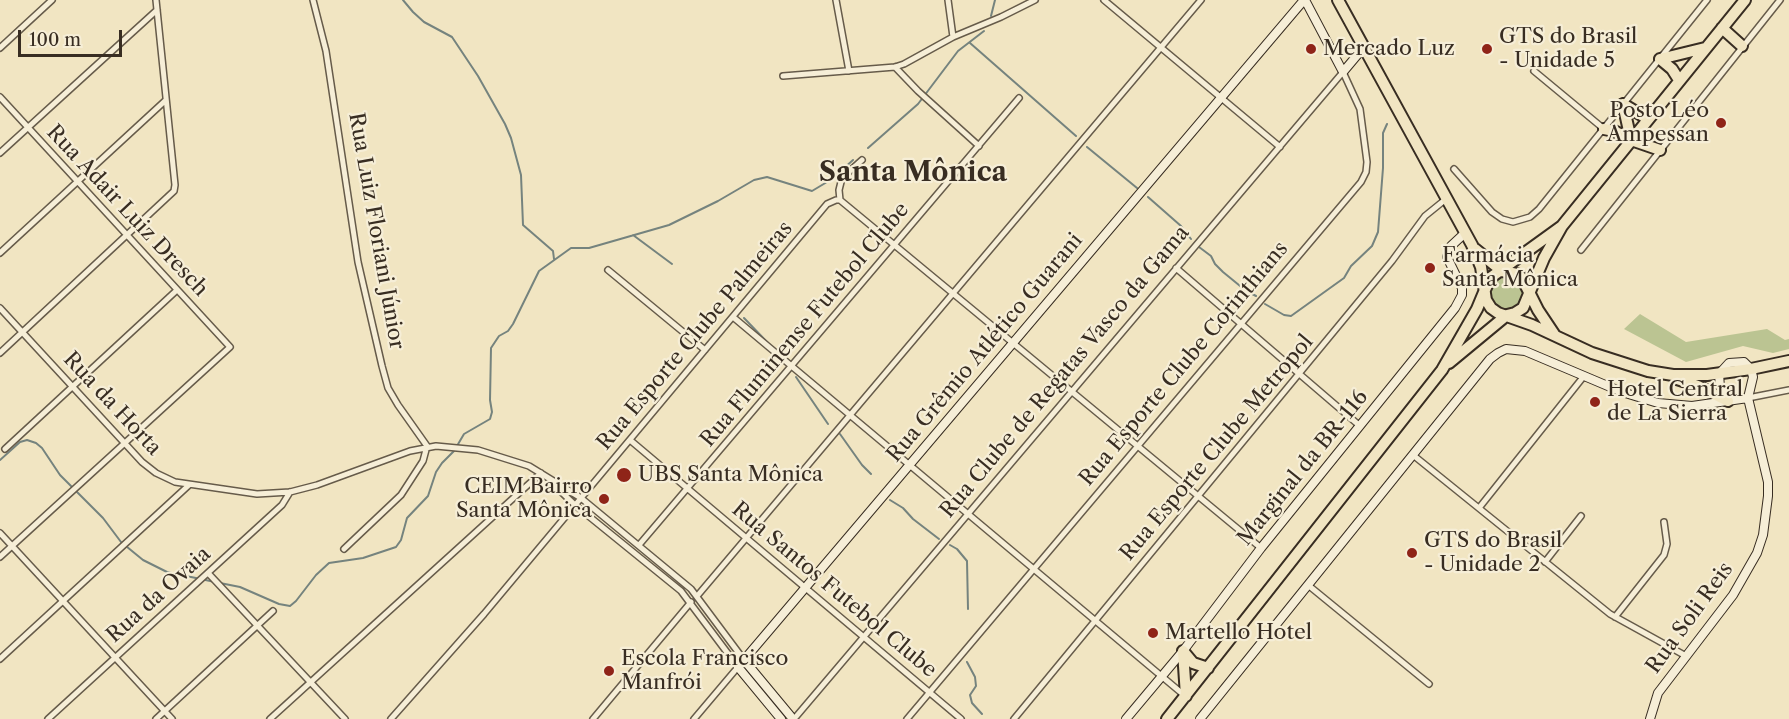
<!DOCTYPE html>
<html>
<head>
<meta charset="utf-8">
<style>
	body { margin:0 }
	#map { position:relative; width:1789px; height:719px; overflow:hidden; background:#f1e5c2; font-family:"Libre Caslon Text",serif }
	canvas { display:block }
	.scale { position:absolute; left:18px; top:30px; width:104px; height:27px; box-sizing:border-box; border:3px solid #382d22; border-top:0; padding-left:8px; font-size:18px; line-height:21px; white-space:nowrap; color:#382d22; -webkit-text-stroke:4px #f6eed7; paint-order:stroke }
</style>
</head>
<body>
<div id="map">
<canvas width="1789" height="719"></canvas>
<div class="scale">100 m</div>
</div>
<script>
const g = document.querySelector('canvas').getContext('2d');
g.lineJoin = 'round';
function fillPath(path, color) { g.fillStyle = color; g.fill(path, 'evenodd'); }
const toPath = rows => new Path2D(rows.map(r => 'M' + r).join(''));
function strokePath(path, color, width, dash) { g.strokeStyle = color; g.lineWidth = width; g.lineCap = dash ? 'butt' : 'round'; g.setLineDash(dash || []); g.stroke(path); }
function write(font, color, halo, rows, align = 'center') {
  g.font = font + ' "Libre Caslon Text",serif'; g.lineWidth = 4.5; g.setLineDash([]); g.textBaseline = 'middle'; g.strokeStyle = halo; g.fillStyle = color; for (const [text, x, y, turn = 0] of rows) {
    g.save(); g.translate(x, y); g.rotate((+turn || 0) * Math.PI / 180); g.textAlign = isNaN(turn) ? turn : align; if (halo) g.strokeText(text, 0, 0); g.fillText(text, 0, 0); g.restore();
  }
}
fillPath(toPath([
	'1491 293a16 16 0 1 1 32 0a16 16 0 1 1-32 0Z',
	[1640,314,1686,342,1767,329,1785,340,1789,339,1789,349,1773,353,1743,346,1686,362,1624,329]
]), '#bbc492');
strokePath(toPath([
	[403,0,413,12,424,22,452,37,478,76,505,124,511,138,521,175,523,225,553,251,554,259],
	[991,16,995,0],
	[970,43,1076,136],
	[1087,147,1137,188],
	[868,148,918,104,958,51,984,31],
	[1148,197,1181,226,1191,239],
	[633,235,672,264],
	[1199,247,1211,256,1215,264,1223,272,1245,290,1256,296],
	[1265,304,1284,315,1291,316,1344,278,1351,266,1372,246,1378,232,1383,168,1383,133,1387,124],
	[744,318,768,343],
	[796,377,828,424],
	[840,434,862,465,871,474],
	[0,460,20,442,27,440,36,443,42,448,60,475,103,518,121,542,143,560,167,572,215,582],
	[890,500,903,508,913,519,939,539],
	[950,545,957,549,967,561,968,609],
	[220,583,240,587,279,604,290,606,296,601,316,575,329,563,363,558,396,547,401,540,407,518,428,496,436,472,442,463,454,451,464,434,490,419,492,412,490,400,491,348,499,336,508,331,513,324,539,271,571,248,589,248,669,225,718,201,754,180,767,177,812,191,832,179,853,160],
	[967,662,975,677,976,686,970,695,972,703,982,714]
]), '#75837e', 2);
const street = toPath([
	[313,0,326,51,358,262,382,366,388,388,398,405,427,446],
	[836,0,849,71],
	[948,0,953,37],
	[1104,0,1280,147],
	[0,48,52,0],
	[895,67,918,91,979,146],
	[1534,71,1604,129],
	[783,76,895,67,904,64,953,37,1001,17,1035,0],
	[0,97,230,347,0,557],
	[0,153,157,10],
	[1454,169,1492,212,1502,219,1513,222,1530,217,1539,209,1707,0],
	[840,200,1261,548],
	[840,200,839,190,842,178,862,160],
	[1581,250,1780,0],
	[0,253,166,100],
	[1176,268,1360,426],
	[608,270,705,350],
	[0,308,142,462,156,473,175,482,257,494,290,492,317,485,410,451,436,446,478,450,529,466,581,498,691,589,744,660],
	[733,317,1184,695],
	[0,353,174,191,175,185,156,0],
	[1748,398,1789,390],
	[630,440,961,719],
	[5,449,177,290],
	[1413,455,1610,614,1686,656],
	[551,482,575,505,681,591,738,667,694,719],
	[1479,508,1584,376],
	[0,533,172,719],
	[639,545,1019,98],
	[344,549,401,495,423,461,427,446],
	[1545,562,1581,516],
	[208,573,345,719],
	[1308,585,1429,684],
	[698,595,1201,0],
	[1615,617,1664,555,1667,544,1664,522],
	[0,659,189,485],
	[48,719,282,505,290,492],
	[156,719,273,611],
	[270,719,541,473],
	[391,719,484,614,827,204,836,200,840,200],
	[593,719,691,602],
	[794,719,1343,72,1360,109,1367,162,1366,172,1361,182,907,719],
	[1014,719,1392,261,1425,216,1446,199]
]);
const secondary = toPath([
	[1305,0,1343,72,1364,47],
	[744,660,793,719],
	[781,719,738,667,1304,0],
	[1126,719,1183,651,1261,548,1455,308,1462,295,1462,288,1447,257,1451,246,1465,233],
	[1200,719,1490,359,1498,353,1506,349,1525,351,1622,392,1658,403,1692,406,1748,398],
	[1650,719,1658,693,1733,595,1757,553,1763,535,1768,496,1768,482,1748,398,1753,377,1751,369,1744,362,1729,363,1719,374,1720,387,1727,400]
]);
const highway = toPath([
	[1338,0,1472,245,1481,267,1486,300,1491,308,1498,313,1532,325,1592,353,1648,371,1673,375,1707,375,1751,369,1789,361],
	[1722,28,1742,46],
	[1660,59,1705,48],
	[1660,59,1672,69,1679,80],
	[1623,104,1631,140],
	[1623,104,1648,119],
	[1604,129,1614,131,1631,140,1660,150],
	[1475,249,1502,271],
	[1502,271,1517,274,1522,278,1538,310,1554,334],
	[1449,363,1507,315,1515,313,1523,308,1544,258,1562,226,1745,0],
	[1677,379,1698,386,1728,401],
	[1183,651,1186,696],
	[1183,651,1193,663,1208,668],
	[1167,719,1442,370,1477,309,1490,278,1562,226]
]);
strokePath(street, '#665b4a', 8);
strokePath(secondary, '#382d22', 10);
strokePath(highway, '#382d22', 14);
strokePath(street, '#f6eed7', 5);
strokePath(secondary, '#f6eed7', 8);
strokePath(highway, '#f1e5c2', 10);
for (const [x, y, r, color] of [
	[1311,49,6,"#8f2418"],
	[1487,49,6,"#8f2418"],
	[1721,123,6,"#8f2418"],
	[1430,268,6,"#8f2418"],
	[1595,402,6,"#8f2418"],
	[624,475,8,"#8f2418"],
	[604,499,6,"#8f2418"],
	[1412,553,6,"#8f2418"],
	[1153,633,6,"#8f2418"],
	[609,671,6,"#8f2418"]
]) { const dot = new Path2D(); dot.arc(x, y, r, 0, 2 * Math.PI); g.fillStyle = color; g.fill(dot); strokePath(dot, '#f6eed7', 2); }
write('21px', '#382d22', '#f6eed7', [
	["GTS do Brasil",1499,37],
	["- Unidade 5",1499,61],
	["Mercado Luz",1323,49],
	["Posto Léo",1709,111,"right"],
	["Ampessan",1709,135,"right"],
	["Farmácia",1442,256],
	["Santa Mônica",1442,280],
	["Hotel Central",1607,390],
	["de La Sierra",1607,414],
	["UBS Santa Mônica",638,475],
	["CEIM Bairro",592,487,"right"],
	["Santa Mônica",592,511,"right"],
	["GTS do Brasil",1424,541],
	["- Unidade 2",1424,565],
	["Martello Hotel",1165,633],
	["Escola Francisco",621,659],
	["Manfrói",621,683]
], 'left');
write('21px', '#382d22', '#f6eed7', [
	["Rua Adair Luiz Dresch",127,211,47],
	["Rua Luiz Floriani Júnior",376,231,80],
	["Rua Fluminense Futebol Clube",805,325,-50],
	["Rua Esporte Clube Palmeiras",695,336,-50],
	["Rua Grêmio Atlético Guarani",985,348,-50],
	["Rua Esporte Clube Corinthians",1184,364,-50],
	["Rua Clube de Regatas Vasco da Gama",1065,372,-50],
	["Rua da Horta",112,404,47],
	["Rua Esporte Clube Metropol",1217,448,-50],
	["Marginal da BR-116",1303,468,-51],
	["Rua Santos Futebol Clube",834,590,40],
	["Rua da Ovaia",159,595,-42],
	["Rua Soli Reis",1690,618,-54]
]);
write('bold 27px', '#382d22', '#f6eed7', [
	["Santa Mônica",913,173]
]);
</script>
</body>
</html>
